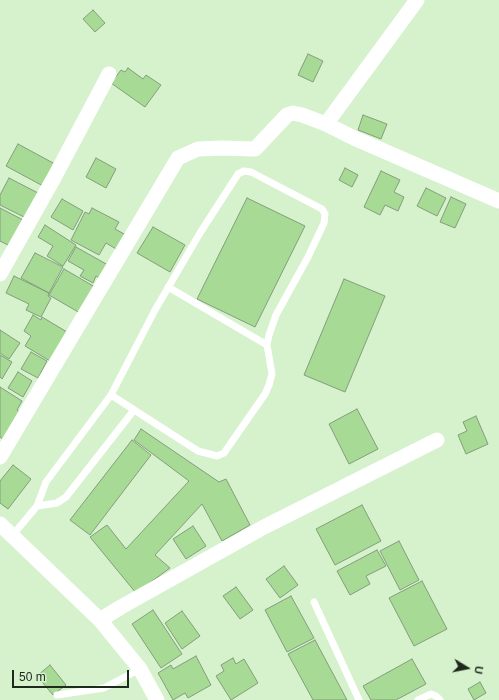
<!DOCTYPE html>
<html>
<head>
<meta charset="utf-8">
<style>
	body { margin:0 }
	#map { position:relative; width:499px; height:700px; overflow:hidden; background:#d6f2cd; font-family:Arial,sans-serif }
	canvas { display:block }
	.north { position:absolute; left:447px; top:648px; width:40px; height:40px; -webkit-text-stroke:3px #d6f2cd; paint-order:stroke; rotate:100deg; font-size:11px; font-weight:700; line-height:16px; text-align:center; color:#202a1c }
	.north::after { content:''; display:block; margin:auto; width:14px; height:18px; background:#202a1c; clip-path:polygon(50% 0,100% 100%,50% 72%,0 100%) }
	.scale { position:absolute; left:12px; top:670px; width:117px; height:18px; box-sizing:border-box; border:2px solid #202a1c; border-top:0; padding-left:5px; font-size:12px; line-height:14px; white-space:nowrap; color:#202a1c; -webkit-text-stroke:3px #d6f2cd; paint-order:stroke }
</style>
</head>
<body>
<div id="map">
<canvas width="499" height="700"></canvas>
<div class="north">U</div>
<div class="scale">50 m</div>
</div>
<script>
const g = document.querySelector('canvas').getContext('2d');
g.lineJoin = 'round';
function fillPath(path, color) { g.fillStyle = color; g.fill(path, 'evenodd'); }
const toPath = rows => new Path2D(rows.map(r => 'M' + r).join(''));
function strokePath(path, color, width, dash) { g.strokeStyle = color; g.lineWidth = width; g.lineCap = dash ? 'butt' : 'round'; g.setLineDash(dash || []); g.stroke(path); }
const building = toPath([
	[93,10,105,23,95,32,83,19,93,10],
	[308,54,323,61,313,82,298,75,308,54],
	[128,68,143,79,146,75,161,85,145,107,111,83,121,70,125,72,128,68],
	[363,115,387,124,381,139,358,130,363,115],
	[18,144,55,164,43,186,6,166,18,144],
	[96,158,116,169,106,188,86,177,96,158],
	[345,168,358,175,352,187,339,180,345,168],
	[381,171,400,180,394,192,404,197,398,211,385,205,380,215,364,207,381,171],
	[9,178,40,194,28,219,0,205,0,195,9,178],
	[426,188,446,198,437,216,417,206,426,188],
	[451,197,466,204,455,228,440,222,451,197],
	[247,198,305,226,255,327,197,299,247,198],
	[62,199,83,211,73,230,51,217,62,199],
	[0,208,25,221,12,247,0,241,0,208],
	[92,208,119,222,115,229,126,235,118,250,106,243,99,255,71,240,85,212,89,214,92,208],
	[45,225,76,245,63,266,47,256,53,246,38,237,45,225],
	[153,227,185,245,170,272,137,253,153,227],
	[76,247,108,265,101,279,96,276,93,283,80,276,84,270,68,261,76,247],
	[35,253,63,267,49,293,21,278,35,253],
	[64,269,95,287,80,313,49,295,64,269],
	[14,276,49,293,48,296,51,298,41,317,26,310,29,304,6,293,14,276],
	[344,279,385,296,345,392,304,375,344,279],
	[33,315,41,320,42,317,67,332,50,361,25,346,31,336,24,331,33,315],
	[0,330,20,343,9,359,0,353,0,330],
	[31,352,47,361,38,378,21,369,31,352],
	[0,355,12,362,2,379,0,377,0,355],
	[18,372,32,381,23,397,8,388,18,372],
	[0,387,22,401,17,410,21,413,4,440,0,437,0,387],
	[357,409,378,449,349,464,329,424,357,409],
	[476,416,488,444,466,454,458,435,467,431,463,422,476,416],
	[141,429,219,482,226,479,250,525,222,541,202,504,155,555,170,568,136,593,90,537,107,525,126,549,189,481,134,440,141,429],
	[132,440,151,455,90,535,70,520,132,440],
	[13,465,31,479,8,509,0,503,0,481,13,465],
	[362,505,381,541,335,565,316,529,362,505],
	[193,526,206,546,186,559,173,539,193,526],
	[399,541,419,580,400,590,380,551,399,541],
	[377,550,386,566,366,576,370,584,350,595,337,571,377,550],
	[284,566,298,585,280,598,266,579,284,566],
	[422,581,447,629,414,646,389,598,422,581],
	[236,587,253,610,240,619,223,596,236,587],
	[291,596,314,638,287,652,265,610,291,596],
	[153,610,182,654,161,668,132,624,153,610],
	[182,611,200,636,182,649,165,623,182,611],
	[315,640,347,700,313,700,288,654,315,640],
	[196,656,211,685,188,698,185,693,173,700,158,673,171,665,173,669,196,656],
	[233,658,236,664,244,659,258,683,231,700,216,676,224,671,221,665,233,658],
	[412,659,426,684,396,700,371,700,363,686,412,659],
	[50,665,66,685,53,695,37,676,50,665],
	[480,682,486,693,474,700,468,689,480,682]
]);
fillPath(building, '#a7da95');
strokePath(building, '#839d7b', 1);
strokePath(toPath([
	[168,287,267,345],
	[37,506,57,503,66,497,134,410],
	[12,536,37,506,46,482,111,395,155,310,200,233,238,174,244,171,251,172,322,209,325,214,324,223,308,257,276,315,269,335,267,345,272,374,269,385,265,394,224,453,217,456,198,451,111,395],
	[314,602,359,700],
	[57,695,104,688,140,669],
	[418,700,431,694,436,696,440,700]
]), '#fff', 7);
strokePath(toPath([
	[326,124,417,0],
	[0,274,55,176,109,74],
	[0,457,178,158,198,149,222,148,255,149,287,115,293,113,302,115,326,124,354,138,499,201],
	[0,524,100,620,140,669,157,700],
	[100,620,121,607,264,527,437,440]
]), '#fff', 15);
</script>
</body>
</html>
